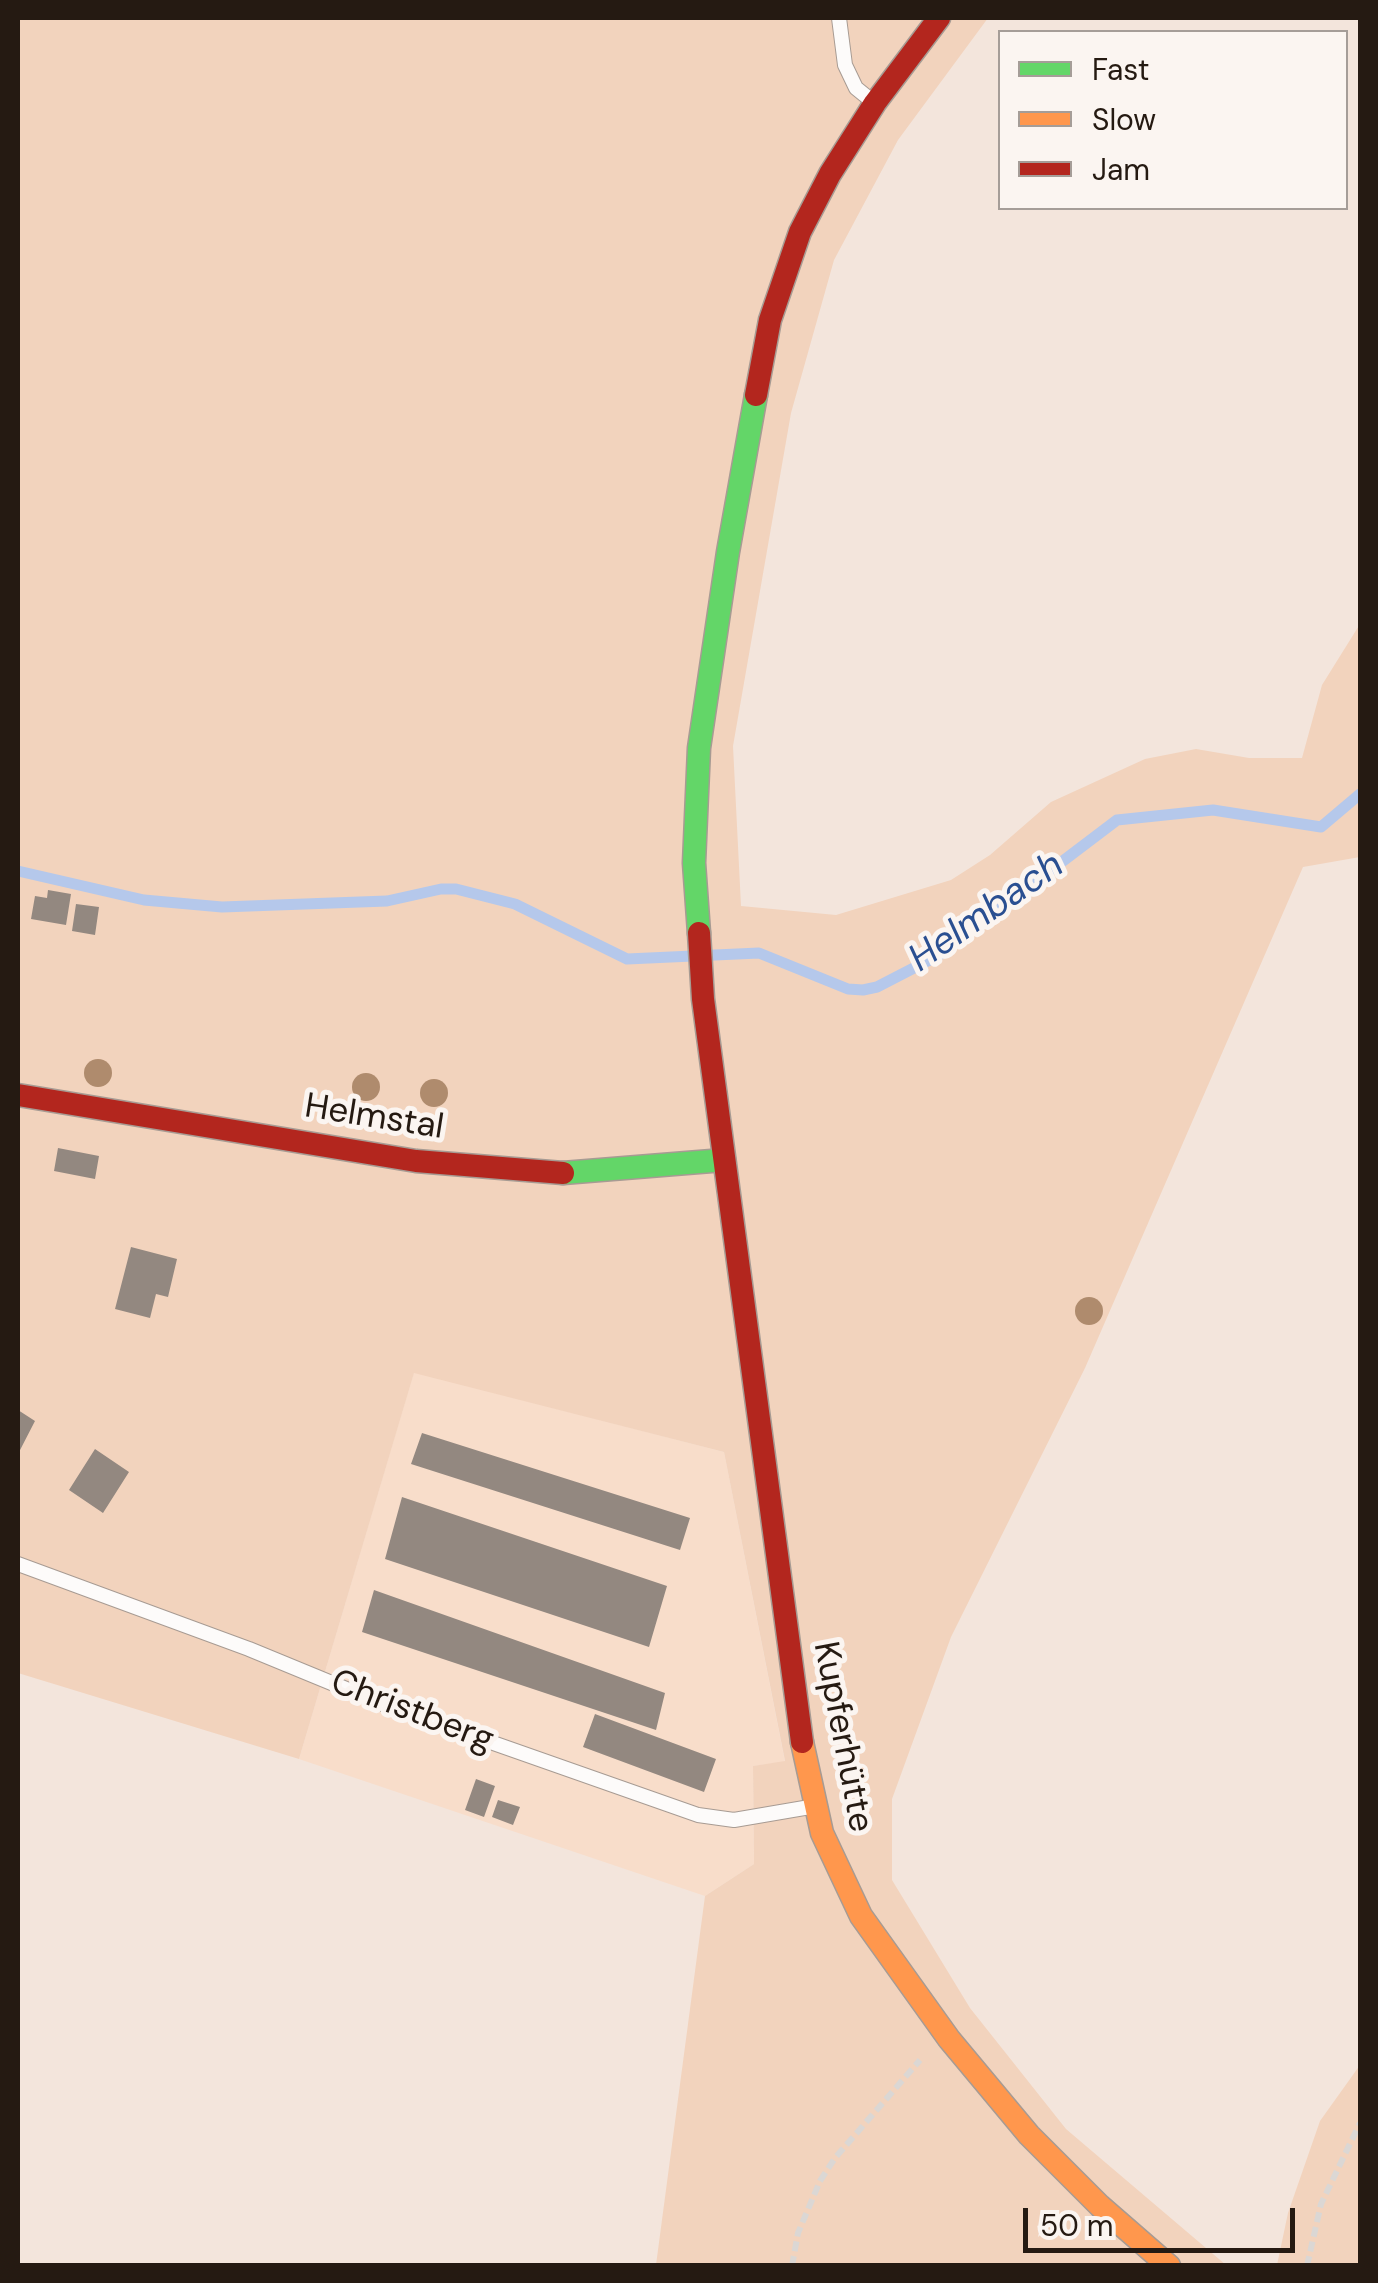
<!DOCTYPE html>
<html>
<head>
<meta charset="utf-8">
<style>
	body { margin:0 }
	#map { position:relative; width:1378px; height:2283px; overflow:hidden; background:#f3e5dc; font-family:"DM Sans",sans-serif }
	canvas { display:block }
	.frame { position:absolute; inset:0; border:20px solid #251a12; pointer-events:none }
	.legend { position:absolute; left:998px; top:30px; width:350px; height:180px; box-sizing:border-box; background:#fbf5f1; border:2px solid #a59d98; margin:0; padding:12px 18px; list-style:none; font-size:30px; color:#251a12 }
	.legend li { display:flex; align-items:center; gap:20px; height:50px }
	.legend b { width:50px; border:2px solid #a59d98 }
	.scale { position:absolute; left:1023px; top:2208px; width:272px; height:45px; box-sizing:border-box; border:5px solid #251a12; border-top:0; padding-left:12px; font-size:30px; line-height:35px; white-space:nowrap; color:#251a12; -webkit-text-stroke:8px #fbf5f1; paint-order:stroke }
</style>
</head>
<body>
<div id="map">
<canvas width="1378" height="2283"></canvas>
<div class="frame"></div>
<ul class="legend">
<li><b style="height:12px;background:#63d668"></b>Fast</li>
<li><b style="height:12px;background:#ff974d"></b>Slow</li>
<li><b style="height:12px;background:#b3261e"></b>Jam</li>
</ul>
<div class="scale">50 m</div>
</div>
<script>
const g = document.querySelector('canvas').getContext('2d');
g.lineJoin = 'round';
function fillPath(path, color) { g.fillStyle = color; g.fill(path, 'evenodd'); }
const toPath = rows => new Path2D(rows.map(r => 'M' + r).join(''));
function strokePath(path, color, width, dash) { g.strokeStyle = color; g.lineWidth = width; g.lineCap = dash ? 'butt' : 'round'; g.setLineDash(dash || []); g.stroke(path); }
function write(font, color, halo, rows, align = 'center') {
  g.font = font + ' "DM Sans",sans-serif'; g.lineWidth = 10; g.setLineDash([]); g.textBaseline = 'middle'; g.strokeStyle = halo; g.fillStyle = color; for (const [text, x, y, turn = 0] of rows) {
    g.save(); g.translate(x, y); g.rotate((+turn || 0) * Math.PI / 180); g.textAlign = isNaN(turn) ? turn : align; if (halo) g.strokeText(text, 0, 0); g.fillText(text, 0, 0); g.restore();
  }
}
fillPath(toPath([
	[414,1372,724,1452,785,1762,753,1766,754,1864,705,1896,299,1759]
]), '#f8ddca');
fillPath(toPath([
	[18,18,988,18,898,140,834,260,791,413,733,746,741,906,836,915,951,880,990,855,1051,802,1145,759,1196,749,1249,758,1302,758,1322,685,1360,624,1360,857,1303,867,1085,1368,951,1637,892,1799,892,1880,970,2008,1066,2129,1226,2265,656,2265,705,1896,754,1864,753,1766,785,1761,724,1452,414,1373,299,1759,18,1673],
	[1360,2065,1360,2265,1277,2265,1288,2213,1320,2121]
]), '#f2d3bd');
strokePath(toPath([
	[18,871,144,900,222,907,387,901,441,889,456,889,515,904,627,959,759,953,848,989,863,990,877,987,939,955,1117,820,1213,810,1321,827,1360,794]
]), '#b5c8eb', 11);
fillPath(toPath([
	[48,890,71,894,66,925,31,919,35,896,47,898],
	[76,904,99,907,95,935,72,931],
	[58,1148,99,1156,95,1179,54,1171],
	[131,1247,177,1259,168,1297,156,1294,150,1318,115,1309],
	[18,1410,35,1421,18,1454],
	[422,1433,690,1518,680,1550,411,1464],
	[95,1449,129,1472,103,1513,69,1490],
	[402,1497,667,1586,649,1647,385,1559],
	[374,1590,665,1693,656,1730,362,1632],
	[595,1714,716,1759,704,1792,583,1747],
	[476,1779,495,1786,484,1817,465,1810],
	[498,1800,520,1807,513,1825,492,1817]
]), '#938880');
const lane = toPath([
	[839,18,845,65,856,88,872,101],
	[18,1564,249,1649,385,1705,698,1815,734,1820,810,1807]
]);
const fast = toPath([
	[699,933,694,863,699,748,728,552,756,395],
	[563,1173,724,1160]
]);
const slow = toPath([
	[802,1742,822,1833,861,1916,949,2039,1029,2135,1100,2206,1169,2266]
]);
const jam = toPath([
	[756,395,770,320,800,232,830,174,875,103,939,18],
	[699,933,703,999,802,1742],
	[18,1095,416,1161,563,1173]
]);
strokePath(lane, '#a79b93', 16);
strokePath(fast, '#a79b93', 25);
strokePath(slow, '#a79b93', 25);
strokePath(jam, '#a79b93', 25);
strokePath(toPath([
	[792,2266,798,2233,820,2181,835,2158,920,2060],
	[1307,2266,1321,2204,1360,2123]
]), '#dbd7d4', 6, [10, 5]);
strokePath(lane, '#fdfbfa', 14);
strokePath(fast, '#63d668', 22);
strokePath(slow, '#ff974d', 22);
strokePath(jam, '#b3261e', 22);
g.fillStyle = '#af8b6d';
for (const [x, y] of [
	[98,1073],
	[366,1087],
	[434,1093],
	[1089,1311]
]) { g.beginPath(); g.arc(x, y, 14, 0, 2 * Math.PI); g.fill(); }
write('35px', '#251a12', '#fbf5f1', [
	["Helmstal",374,1118,9],
	["Christberg",412,1712,21],
	["Kupferhütte",842,1737,79]
]);
write('italic 38px', '#2a4f91', '#fbf5f1', [
	["Helmbach",987,913,-35]
]);
</script>
</body>
</html>
